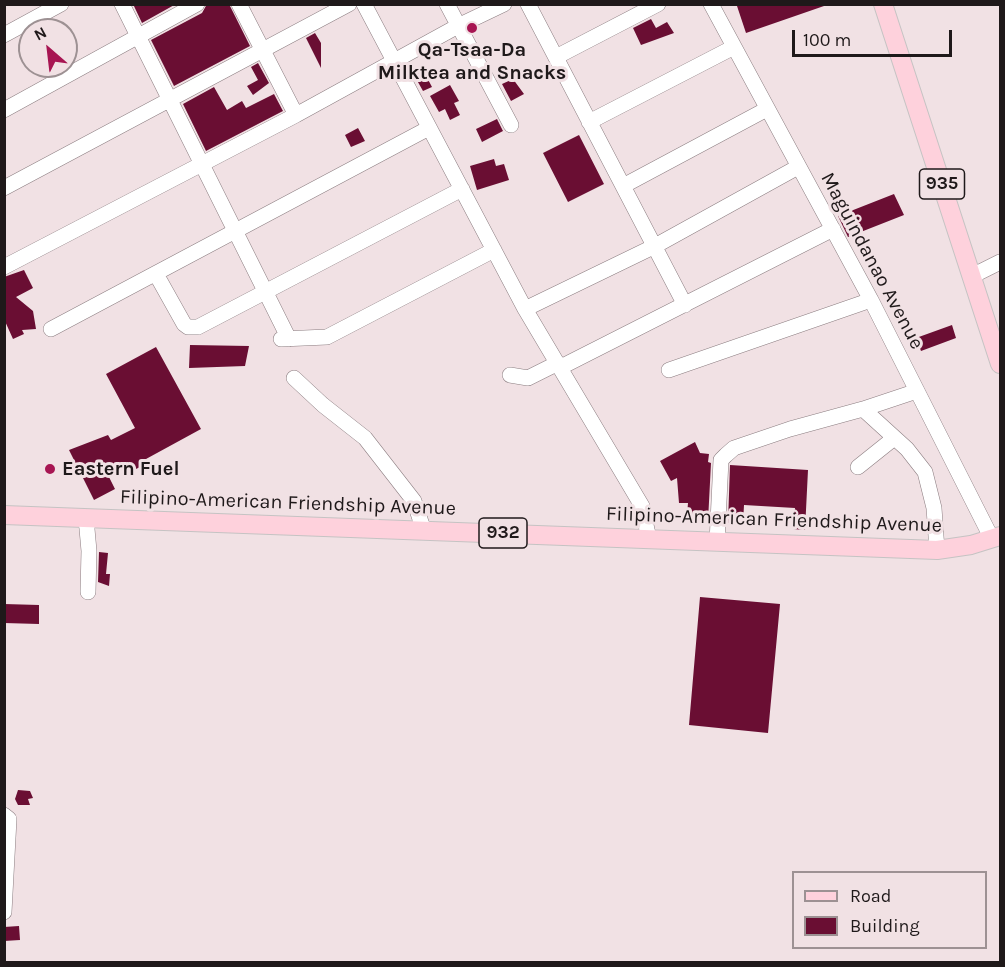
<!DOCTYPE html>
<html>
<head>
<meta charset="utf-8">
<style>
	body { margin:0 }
	#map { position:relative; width:1005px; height:967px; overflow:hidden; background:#f1e1e4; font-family:Karla,sans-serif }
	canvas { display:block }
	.frame { position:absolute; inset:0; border:6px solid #1f191a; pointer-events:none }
	.legend { position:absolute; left:792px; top:871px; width:195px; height:78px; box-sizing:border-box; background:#f1e1e4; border:2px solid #9d9193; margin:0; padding:8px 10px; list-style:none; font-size:18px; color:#1f191a }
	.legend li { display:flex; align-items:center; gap:12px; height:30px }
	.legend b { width:30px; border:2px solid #9d9193 }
	.north { position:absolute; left:18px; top:18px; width:60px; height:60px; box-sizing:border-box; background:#f1e1e4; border:2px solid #9d9193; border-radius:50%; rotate:332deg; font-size:16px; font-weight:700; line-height:24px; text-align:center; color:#1f191a }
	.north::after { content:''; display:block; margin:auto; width:21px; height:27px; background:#a71552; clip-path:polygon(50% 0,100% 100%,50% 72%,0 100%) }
	.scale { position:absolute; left:792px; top:30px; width:160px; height:27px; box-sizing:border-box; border:3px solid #1f191a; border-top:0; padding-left:8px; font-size:18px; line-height:21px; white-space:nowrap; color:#1f191a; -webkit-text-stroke:4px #f1e1e4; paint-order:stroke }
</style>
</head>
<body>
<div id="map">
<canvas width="1005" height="967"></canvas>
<div class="frame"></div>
<ul class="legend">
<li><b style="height:8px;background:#fed1dc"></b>Road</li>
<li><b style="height:16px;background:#6a0e33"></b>Building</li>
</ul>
<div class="north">N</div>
<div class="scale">100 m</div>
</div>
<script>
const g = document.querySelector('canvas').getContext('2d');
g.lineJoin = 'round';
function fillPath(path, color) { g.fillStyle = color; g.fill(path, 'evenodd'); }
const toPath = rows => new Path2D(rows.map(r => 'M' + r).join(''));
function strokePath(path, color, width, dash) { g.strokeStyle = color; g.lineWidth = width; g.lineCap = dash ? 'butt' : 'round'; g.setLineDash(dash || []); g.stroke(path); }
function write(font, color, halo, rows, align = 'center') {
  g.font = font + ' Karla,sans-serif'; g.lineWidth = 6; g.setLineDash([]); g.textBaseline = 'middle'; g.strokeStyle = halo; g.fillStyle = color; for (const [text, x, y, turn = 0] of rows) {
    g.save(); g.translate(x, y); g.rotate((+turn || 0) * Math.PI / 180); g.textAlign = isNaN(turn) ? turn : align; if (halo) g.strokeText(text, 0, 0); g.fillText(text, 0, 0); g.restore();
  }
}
fillPath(toPath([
	[133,4,176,4,142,23],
	[207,4,229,4,250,46,174,86,151,40,202,13],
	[743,4,823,4,824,6,746,33,737,6],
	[651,19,656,28,667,22,674,33,641,45,633,28],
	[315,33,321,43,321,68,306,38],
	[258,63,269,83,253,95,247,86,258,80,251,67],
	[423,70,432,87,423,91,414,75],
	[513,79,524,94,511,101,502,84],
	[450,85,459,101,454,103,460,115,450,120,445,109,439,112,430,96],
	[214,87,227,110,242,101,246,108,274,94,283,111,206,151,183,104],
	[497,119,503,131,482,142,476,129],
	[358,128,365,141,351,147,345,135],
	[579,135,604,184,568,202,543,153],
	[494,159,496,166,504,164,509,180,477,190,470,166],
	[894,194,904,215,848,237,838,216],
	[24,270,33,288,16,297,33,311,36,329,22,330,24,334,13,339,4,319,4,277],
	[952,325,956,338,921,351,916,338],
	[190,345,249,346,245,366,189,368],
	[156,347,201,429,146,459,148,463,130,472,128,467,109,477,115,489,94,500,69,450,108,435,111,440,135,428,106,374],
	[695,442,700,453,709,454,708,462,711,463,708,521,702,521,702,516,687,515,688,503,679,503,677,478,671,481,660,461],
	[730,465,808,470,805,530,793,529,795,508,744,505,743,524,728,523],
	[99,552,108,553,106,574,110,574,109,586,98,582],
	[700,597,780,604,768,733,689,725],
	[4,604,39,605,39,624,4,623],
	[18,790,30,791,33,798,28,799,30,805,18,805,15,799],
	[19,926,20,940,4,941,4,927]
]), '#6a0e33');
const minor = toPath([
	[122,4,289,339],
	[239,4,296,115],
	[364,4,525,309,642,506,649,539],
	[447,4,511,125],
	[528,4,685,305],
	[711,4,871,300,992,539],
	[4,35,61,4],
	[556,57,658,4],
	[4,110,197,4],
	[589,122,734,47],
	[623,186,767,109],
	[4,188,349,4],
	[4,267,296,115,458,26,504,4],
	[156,274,184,324,188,327,198,327,462,189],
	[972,276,1000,262],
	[525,309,655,246,798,167],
	[51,329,429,128],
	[281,339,327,337,494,250],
	[561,367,833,229],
	[669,370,871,300],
	[510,375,528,378,558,363],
	[294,378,323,405,365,438,414,501,424,531],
	[917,391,863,409,907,449,925,472,934,508,937,550],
	[858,467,893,439],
	[86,518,89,551,88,592],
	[717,542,721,460,726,455,734,448,790,429,863,409],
	[4,815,9,819,4,912]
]);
const major = toPath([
	[883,4,1000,364],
	[4,515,937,550,971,545,1000,536]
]);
strokePath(minor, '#8b7d80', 16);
strokePath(major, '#c5c3c3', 20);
strokePath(minor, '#fff', 15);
strokePath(major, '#fed1dc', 18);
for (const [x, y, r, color] of [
	[472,28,6,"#a71552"],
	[50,469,6,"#a71552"]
]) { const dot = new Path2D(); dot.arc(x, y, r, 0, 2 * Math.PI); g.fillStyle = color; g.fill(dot); strokePath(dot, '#f1e1e4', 2); }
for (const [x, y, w] of [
	[942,184,45],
	[503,533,48]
]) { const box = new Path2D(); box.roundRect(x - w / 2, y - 15, w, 30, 4.5); g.fillStyle = '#f1e1e4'; g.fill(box); strokePath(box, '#1f191a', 1.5); }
write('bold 18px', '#1f191a', null, [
	["935",942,184],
	["932",503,533]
]);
write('bold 20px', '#1f191a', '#f1e1e4', [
	["Qa-Tsaa-Da",472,50],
	["Milktea and Snacks",472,73],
	["Eastern Fuel",62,469,"left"]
]);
write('20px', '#1f191a', '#f1e1e4', [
	["Maguindanao Avenue",872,261,62],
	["Filipino-American Friendship Avenue",288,503,2],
	["Filipino-American Friendship Avenue",774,520,2]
]);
</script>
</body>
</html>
